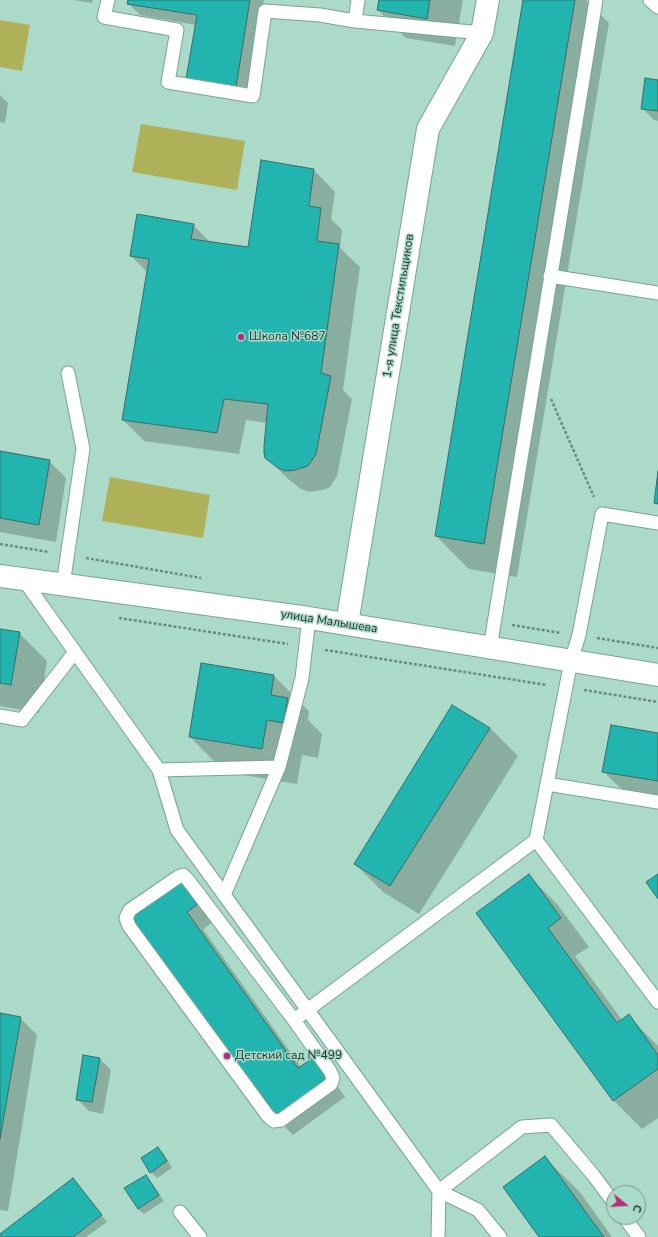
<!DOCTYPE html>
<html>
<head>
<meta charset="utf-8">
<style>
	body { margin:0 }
	#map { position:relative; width:658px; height:1237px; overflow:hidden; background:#acdac9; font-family:"Nunito Sans",sans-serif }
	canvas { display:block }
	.north { position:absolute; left:606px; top:1185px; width:40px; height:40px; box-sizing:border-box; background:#acdac9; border:1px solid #739689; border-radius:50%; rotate:108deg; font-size:11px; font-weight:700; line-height:16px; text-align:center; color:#1e302a }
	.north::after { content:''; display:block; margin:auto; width:14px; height:18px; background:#b22f79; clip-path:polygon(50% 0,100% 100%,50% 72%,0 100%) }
</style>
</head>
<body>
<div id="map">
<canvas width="658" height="1237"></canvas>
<div class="north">С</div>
</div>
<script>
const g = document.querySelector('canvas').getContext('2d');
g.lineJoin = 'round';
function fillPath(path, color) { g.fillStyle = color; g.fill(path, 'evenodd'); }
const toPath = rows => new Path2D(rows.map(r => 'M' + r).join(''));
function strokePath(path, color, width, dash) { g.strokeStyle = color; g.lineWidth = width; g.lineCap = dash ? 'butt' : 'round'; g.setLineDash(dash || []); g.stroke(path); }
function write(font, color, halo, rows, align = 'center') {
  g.font = font + ' "Nunito Sans",sans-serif'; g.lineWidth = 3; g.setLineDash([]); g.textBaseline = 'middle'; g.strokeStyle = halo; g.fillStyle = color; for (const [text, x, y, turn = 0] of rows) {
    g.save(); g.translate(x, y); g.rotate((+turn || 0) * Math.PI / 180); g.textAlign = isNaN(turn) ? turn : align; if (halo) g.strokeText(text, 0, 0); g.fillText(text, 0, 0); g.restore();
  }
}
fillPath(toPath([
	[0,20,30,25,22,71,0,67],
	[141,124,245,141,237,190,132,172],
	[110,477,210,495,203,538,102,521]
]), '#aeb157');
fillPath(toPath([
	[73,0,93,0,92,3],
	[129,0,264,0,247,98,199,90,196,25,140,15,129,4],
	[380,0,463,0,455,46,406,38,378,10],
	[524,0,586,0,609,23,517,577,469,569,436,536],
	[658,81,658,121,654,120,642,108],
	[0,95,8,103,5,123,0,122],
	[314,170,335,192,331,219,342,230,340,248,360,267,343,390,352,399,337,476,330,487,323,490,309,492,301,489,288,479,266,457,267,423,246,420,239,454,144,441,123,420,148,273,131,256,193,225,211,243,249,248],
	[0,452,49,461,66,478,56,542,0,532],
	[0,630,19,633,47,661,39,713,0,706],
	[274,676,309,711,308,720,322,734,318,758,302,755,297,784,225,772,190,737],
	[452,706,490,728,518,756,419,914,383,892,355,864],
	[658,734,658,808,636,804,603,771],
	[529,876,557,904,589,947,575,956,622,1020,628,1016,658,1046,658,1118,642,1129,614,1101,478,913],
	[181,882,214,921,203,929,301,1067,313,1059,330,1076,345,1097,293,1135,276,1118,132,917],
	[0,1014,20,1018,37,1035,8,1211,0,1210],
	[99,1058,111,1070,103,1114,89,1111,77,1099],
	[158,1148,164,1154,172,1168,157,1178,151,1172],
	[544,1157,580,1192,612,1237,540,1237],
	[145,1176,151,1182,164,1201,144,1214,138,1209],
	[73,1179,107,1222,86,1237,0,1237,0,1235]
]), '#0003');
const building = toPath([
	[128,0,250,0,236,87,186,79,197,15,127,4,128,0],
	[379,0,430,0,427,19,377,10,379,0],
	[523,0,575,0,484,544,435,536,523,0],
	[645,78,658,80,658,111,641,109,645,78],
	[261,160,314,169,309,206,321,208,317,241,339,244,321,373,331,376,316,454,308,466,295,470,286,471,278,468,265,458,264,453,264,446,268,404,224,399,217,433,122,420,149,259,130,256,137,214,194,224,191,239,248,247,261,160],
	[0,451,50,460,39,525,0,518,0,451],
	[658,471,658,504,654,503,658,471],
	[0,629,20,632,11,685,0,683,0,629],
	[201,663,274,675,271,695,288,698,283,723,267,720,262,749,189,737,201,663],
	[452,705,490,728,390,886,354,864,452,705],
	[611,725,658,733,658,781,602,772,611,725],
	[529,874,561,918,548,928,617,1023,629,1014,658,1055,658,1069,613,1101,476,913,529,874],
	[658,874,658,899,646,882,658,874],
	[181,880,198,904,187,912,298,1068,313,1058,328,1080,275,1118,131,917,181,880],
	[0,1013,21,1017,0,1139,0,1013],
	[83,1055,100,1058,92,1102,76,1100,83,1055],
	[158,1147,167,1161,150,1173,141,1158,158,1147],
	[545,1156,604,1237,539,1237,503,1187,545,1156],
	[146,1175,159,1195,138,1209,124,1188,146,1175],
	[73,1178,102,1215,73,1237,0,1237,0,1234,73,1178]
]);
fillPath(building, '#22b4af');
strokePath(building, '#3a6b68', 1);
const service = toPath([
	[108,0,104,17,177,30,168,82,253,96,265,11,320,15,355,21],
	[358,0,355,21,482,33],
	[650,0,658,7],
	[550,276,658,293],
	[23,579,159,770,177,830,439,1191,438,1237],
	[63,585,83,449,68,373],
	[490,648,596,0],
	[0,716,22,720,75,652],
	[159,770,279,767,302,678,309,618],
	[547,784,658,802],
	[536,840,658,1002],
	[224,895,279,767],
	[294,1020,188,880,183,875,178,877,130,910,126,918,129,926,268,1116,274,1121,281,1120,331,1084,333,1078,330,1071,294,1020,536,840,571,661,579,635,602,514,658,523],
	[180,1212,200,1237],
	[624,1217,639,1237],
	[500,1237,478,1210,439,1191,522,1127,551,1125,594,1176,614,1203]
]);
const minor = toPath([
	[0,576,309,618,658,675],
	[347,624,428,129,482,33,488,0]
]);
strokePath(service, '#78a494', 15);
strokePath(minor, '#78a494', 24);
strokePath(toPath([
	[551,399,594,497],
	[0,544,49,552],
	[86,558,201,578],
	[119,618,288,644],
	[512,625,561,633],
	[597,638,658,648],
	[325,650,547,685],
	[584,690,658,702]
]), '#6a8b7f', 2.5, [3, 2]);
strokePath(service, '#fff', 13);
strokePath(minor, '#fff', 22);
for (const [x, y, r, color] of [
	[241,337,4,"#b22f79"],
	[227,1056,4,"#b22f79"]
]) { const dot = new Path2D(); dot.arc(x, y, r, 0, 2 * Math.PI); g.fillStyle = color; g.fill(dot); strokePath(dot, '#acdac9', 1.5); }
write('12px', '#1e302a', '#acdac9', [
	["1-я улица Текстильщиков",399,306,-81],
	["улица Малышева",329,622,9]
]);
write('12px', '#1e302a', '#acdac9', [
	["Школа №687",249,337],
	["Детский сад №499",235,1056]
], 'left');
</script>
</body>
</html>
